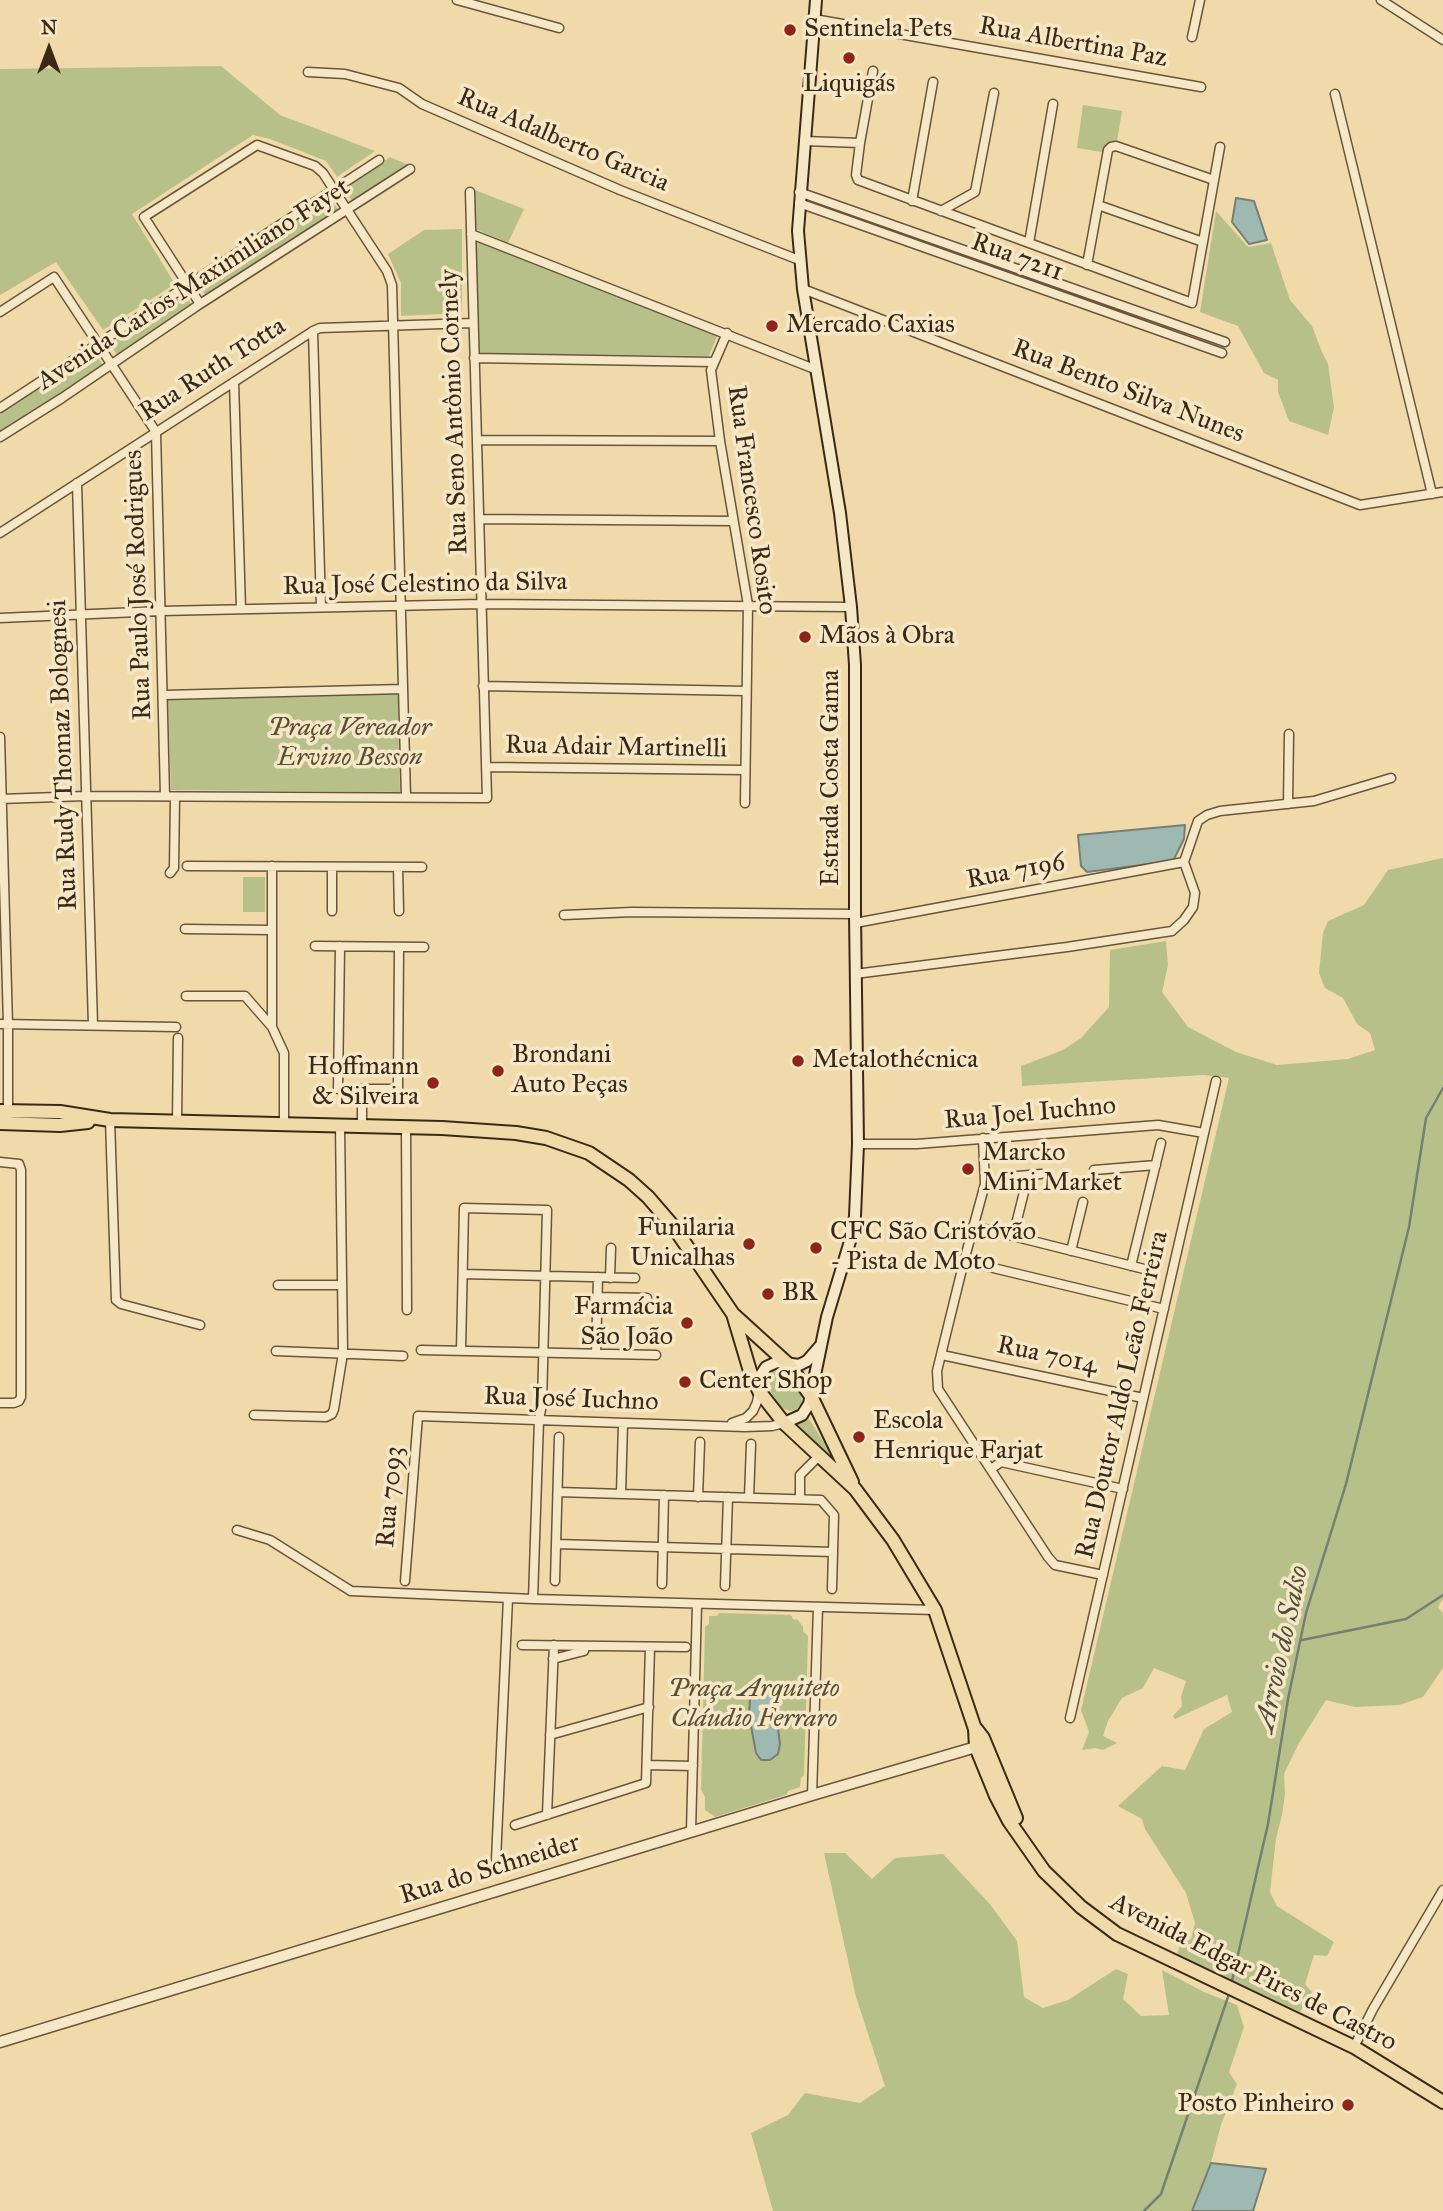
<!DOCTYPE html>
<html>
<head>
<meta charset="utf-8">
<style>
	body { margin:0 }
	#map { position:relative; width:1443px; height:2211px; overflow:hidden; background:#f1daa9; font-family:"IM FELL Great Primer",serif }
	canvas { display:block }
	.north { position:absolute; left:14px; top:14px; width:70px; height:70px; -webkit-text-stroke:5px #f6e7c7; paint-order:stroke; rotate:0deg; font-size:19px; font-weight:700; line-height:28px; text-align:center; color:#3a2917 }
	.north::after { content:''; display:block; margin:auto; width:24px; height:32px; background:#3a2917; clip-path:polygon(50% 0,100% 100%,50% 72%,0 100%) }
</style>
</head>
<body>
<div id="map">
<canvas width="1443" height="2211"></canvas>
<div class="north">N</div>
</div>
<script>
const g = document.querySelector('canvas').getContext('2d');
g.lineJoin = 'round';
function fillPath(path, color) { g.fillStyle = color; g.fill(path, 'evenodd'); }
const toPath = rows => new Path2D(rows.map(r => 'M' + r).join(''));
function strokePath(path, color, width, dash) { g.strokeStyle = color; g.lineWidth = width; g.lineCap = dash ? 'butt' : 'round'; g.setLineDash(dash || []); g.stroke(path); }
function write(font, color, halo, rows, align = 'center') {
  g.font = font + ' "IM FELL Great Primer",serif'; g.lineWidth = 7; g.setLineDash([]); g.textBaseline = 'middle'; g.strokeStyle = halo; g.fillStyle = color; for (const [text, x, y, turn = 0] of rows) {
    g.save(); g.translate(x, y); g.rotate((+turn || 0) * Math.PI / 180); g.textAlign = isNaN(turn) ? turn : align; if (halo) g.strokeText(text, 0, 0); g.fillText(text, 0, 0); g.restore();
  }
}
fillPath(toPath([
	[221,66,280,115,375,151,337,177,326,161,270,139,253,135,132,214,175,284,103,330,56,262,0,295,0,69],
	[1083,105,1122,111,1117,141,1107,144,1102,152,1077,148],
	[390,157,409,165,352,201,344,188],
	[475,190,524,209,508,243,475,229],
	[329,197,339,211,206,296,197,283],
	[1216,211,1248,247,1271,243,1290,300,1312,326,1322,352,1328,364,1334,408,1328,435,1289,421,1278,392,1278,380,1264,373,1238,326,1200,312],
	[462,229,462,313,401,316,401,283,388,254,424,230],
	[476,241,718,334,709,356,479,353],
	[182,292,192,305,117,355,108,340],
	[93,351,103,365,62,395,0,432,0,412],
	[398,694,400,792,171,790,168,700],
	[1443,858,1443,1599,1438,1607,1443,1613,1443,1668,1423,1697,1399,1705,1355,1707,1326,1700,1299,1743,1284,1774,1285,1794,1282,1815,1276,1839,1270,1892,1277,1906,1334,1942,1327,1956,1314,1955,1305,1984,1312,1992,1300,2012,1177,1955,1180,1945,1191,1939,1195,1923,1186,1893,1145,1829,1142,1819,1118,1806,1162,1766,1185,1770,1204,1729,1232,1712,1227,1695,1175,1719,1173,1716,1182,1706,1181,1697,1186,1681,1154,1668,1143,1688,1122,1698,1108,1721,1103,1736,1117,1743,1103,1750,1095,1748,1082,1750,1089,1732,1081,1710,1229,1078,1204,1075,1022,1086,1021,1066,1063,1050,1081,1038,1109,1007,1110,950,1166,941,1168,965,1162,992,1188,1027,1236,1052,1277,1065,1348,1059,1375,1050,1370,1033,1357,1024,1343,998,1325,988,1319,973,1323,933,1328,921,1364,905,1388,870],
	[243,877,265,877,265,912,243,912],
	[780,1370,786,1373,801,1394,802,1402,796,1410,789,1411,782,1408,767,1386,767,1376,772,1371],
	[807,1416,832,1455,828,1459,794,1425],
	[719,1613,791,1615,793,1619,798,1620,803,1627,803,1631,808,1636,804,1775,801,1778,800,1787,788,1791,786,1795,715,1817,705,1810,705,1797,701,1790,705,1627,709,1624,709,1616,717,1616],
	[824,1853,845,1853,872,1879,895,1858,943,1854,989,1903,1017,1941,1024,1997,1043,2008,1068,2000,1116,1969,1128,1974,1123,1999,1141,2016,1169,2015,1162,1970,1204,1992,1237,2005,1244,2027,1229,2072,1237,2084,1221,2125,1211,2163,1192,2211,773,2211,751,2133,788,2115,805,2093,860,2103,885,2086,856,1997]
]), '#b8c08a');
const water = toPath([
	[1236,198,1254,201,1267,240,1249,244,1232,222,1236,198],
	[1185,825,1184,839,1173,861,1087,872,1081,866,1078,835,1185,825],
	[759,1688,769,1693,775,1706,780,1744,778,1754,770,1760,761,1760,756,1753,749,1715,750,1700,755,1690,759,1688],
	[1211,2163,1266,2169,1253,2211,1192,2211,1211,2163]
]);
fillPath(water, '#9db9b1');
strokePath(water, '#757f73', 2);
strokePath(toPath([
	[1302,1640,1406,1619,1443,1595],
	[1231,1985,1268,1824,1288,1699,1306,1613,1346,1484,1409,1227,1426,1118,1443,1088],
	[1144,2211,1161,2194,1230,1991]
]), '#757f73', 2.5);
const minor = toPath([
	[457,0,559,28],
	[1381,0,1443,40],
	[814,19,1201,87],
	[1192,37,1200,0],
	[873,71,860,143,856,175,858,180,1192,303,1220,147],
	[308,72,345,74,399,88,422,104,620,190,799,260],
	[1335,94,1432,494],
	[804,141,860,143],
	[799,192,1225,342],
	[912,201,933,82],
	[799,203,1222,353],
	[1098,205,1203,242],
	[941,211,975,192,994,93],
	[471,234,817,370],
	[1029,243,1053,104],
	[1087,265,1108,150,1111,147,1116,146,1214,180],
	[803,289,1360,505,1443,492],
	[200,304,144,217,257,145,315,166,323,173,387,271,392,285,406,797],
	[0,312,54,277,156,432,165,796],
	[313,331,321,607],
	[727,333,711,370,720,441,748,605,745,803],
	[474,358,714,362],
	[234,382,241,609],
	[0,408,379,160],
	[0,437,62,398,200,304,410,169],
	[477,440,720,441],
	[77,483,93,1025],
	[479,519,733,521],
	[0,533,313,331,320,328,473,323],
	[0,618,161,611,481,604,851,607],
	[483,686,746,691],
	[164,695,403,689],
	[0,737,8,1025,8,1115],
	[486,767,745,770],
	[0,799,86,796,487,798,470,192],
	[1288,804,1289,734],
	[187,866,422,867],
	[272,866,272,1027],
	[398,867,399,911],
	[170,873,174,868,175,797],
	[332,911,332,867],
	[564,915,632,912,855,914],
	[855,923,1184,862],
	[185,929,272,930],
	[315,946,424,947],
	[340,946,338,1089,398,1089,399,947],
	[855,974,1067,947,1172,931,1184,920,1193,907,1195,893,1184,862,1198,821,1207,815,1220,811,1314,801,1391,778],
	[186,996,245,996,272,1027,284,1053,284,1124],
	[0,1024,176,1027],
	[362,1089,362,1126],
	[110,1120,116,1300,121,1304,200,1325],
	[177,1123,178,1038],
	[406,1127,407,1310],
	[983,1138,985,1184,964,1261,937,1371,938,1389,1048,1557,1055,1565,1103,1575],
	[858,1144,917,1144,1158,1125,1204,1133],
	[0,1162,19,1164,21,1170,21,1397,19,1401,14,1403,0,1403],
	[1094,1170,1156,1165],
	[1006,1177,1041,1174],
	[973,1226,1152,1271],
	[1013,1236,1028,1176],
	[1071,1251,1083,1202],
	[964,1261,1164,1309],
	[1131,1266,1161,1143],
	[463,1274,635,1278],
	[610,1278,611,1248],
	[278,1285,342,1285],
	[597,1297,647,1298],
	[421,1350,656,1355],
	[276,1351,403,1356],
	[461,1351,464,1208,547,1210,542,1404,539,1420,533,1599],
	[596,1353,598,1277],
	[942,1355,1143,1398],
	[254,1415,326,1417,332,1414,334,1409,343,1353,340,1126],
	[732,1423,746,1418,753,1411,757,1402,759,1391],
	[991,1469,1001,1462,1123,1489],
	[558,1492,821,1500,834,1515,832,1589],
	[621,1494,623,1423],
	[698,1497,700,1442],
	[749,1498,751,1444],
	[800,1499,800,1475,820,1455],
	[237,1530,270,1540,351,1591,533,1599,935,1610],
	[556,1544,833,1552],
	[405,1581,418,1416,745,1427,772,1426,784,1423],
	[555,1581,559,1437],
	[662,1584,664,1495],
	[725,1586,728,1497],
	[522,1645,686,1647],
	[553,1659,584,1651,585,1646],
	[1070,1718,1216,1081],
	[550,1735,649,1707],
	[647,1765,693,1766],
	[812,1795,818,1607],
	[547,1815,554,1645],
	[515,1825,646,1783,650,1647],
	[691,1831,697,1604],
	[496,1860,508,1598],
	[1354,2047,1373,2009,1443,1890]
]);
const tertiary = toPath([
	[0,2042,812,1795,976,1747,980,1750]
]);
const secondary = toPath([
	[759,1389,759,1378,766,1367,777,1362,799,1365,807,1361,820,1346],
	[784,1423,802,1415,809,1404,827,1317,851,1238,855,1216,858,1144,855,914,855,665,851,607,840,513,803,289,798,231,816,0]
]);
const primary = toPath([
	[0,1111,60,1112,110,1120,442,1128,516,1133,546,1138,589,1153,629,1180,648,1197,673,1226,733,1314,789,1365,811,1396,852,1482],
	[0,1123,60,1125,88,1122],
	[733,1314,750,1371,759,1391,784,1423,855,1489,893,1540,935,1610,975,1729,976,1747,996,1796,1009,1821,1044,1871,1081,1907,1117,1934,1354,2047,1443,2102],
	[976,1729,983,1738,1016,1818]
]);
strokePath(minor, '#68553c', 11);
strokePath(tertiary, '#68553c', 13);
strokePath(secondary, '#3a2917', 14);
strokePath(primary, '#3a2917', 16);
strokePath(minor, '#f6e7c7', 8);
strokePath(tertiary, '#f6e7c7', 10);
strokePath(secondary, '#f6e7c7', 10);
strokePath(primary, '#f1daa9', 12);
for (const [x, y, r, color] of [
	[790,30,7,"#8f2418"],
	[849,58,7,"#8f2418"],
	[772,326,7,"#8f2418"],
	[805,637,7,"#8f2418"],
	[798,1061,7,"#8f2418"],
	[498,1071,7,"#8f2418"],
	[433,1083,7,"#8f2418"],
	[968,1169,7,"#8f2418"],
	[749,1244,7,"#8f2418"],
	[816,1248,7,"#8f2418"],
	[768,1294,7,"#8f2418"],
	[687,1323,7,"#8f2418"],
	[685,1382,7,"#8f2418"],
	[859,1437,7,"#8f2418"],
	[1348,2105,7,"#8f2418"]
]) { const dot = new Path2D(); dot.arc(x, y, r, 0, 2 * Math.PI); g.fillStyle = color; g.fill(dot); strokePath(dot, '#f6e7c7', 2.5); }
write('26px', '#3a2917', '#f6e7c7', [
	["Sentinela Pets",804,30],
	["Liquigás",849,85,"center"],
	["Mercado Caxias",786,326],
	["Mãos à Obra",819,637],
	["Brondani",512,1056],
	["Auto Peças",512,1086],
	["Metalothécnica",812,1061],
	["Hoffmann",419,1068,"right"],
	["& Silveira",419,1098,"right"],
	["Marcko",982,1154],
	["Mini Market",982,1184],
	["Funilaria",735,1229,"right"],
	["Unicalhas",735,1259,"right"],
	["CFC São Cristóvão",830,1233],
	["- Pista de Moto",830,1263],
	["BR",782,1294],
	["Farmácia",673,1308,"right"],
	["São João",673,1338,"right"],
	["Center Shop",699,1382],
	["Escola",873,1422],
	["Henrique Farjat",873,1452],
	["Posto Pinheiro",1334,2105,"right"]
], 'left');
write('26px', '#3a2917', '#f6e7c7', [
	["Rua Albertina Paz",1073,43,10],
	["Rua Adalberto Garcia",563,141,23],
	["Rua 7211",1017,258,20],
	["Avenida Carlos Maximiliano Fayet",194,285,-33],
	["Rua Ruth Totta",213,370,-33],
	["Rua Bento Silva Nunes",1128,392,21],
	["Rua Seno Antônio Cornely",455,412,-92],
	["Rua Francesco Rosito",751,500,82],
	["Rua Paulo José Rodrigues",139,585,-92],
	["Rua José Celestino da Silva",425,585,-1],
	["Rua Adair Martinelli",616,748,1],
	["Rua Rudy Thomaz Bolognesi",64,755,-92],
	["Estrada Costa Gama",832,778,-90],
	["Rua 7196",1016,872,-11],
	["Rua Joel Iuchno",1030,1114,-5],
	["Rua 7014",1047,1356,12],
	["Rua Doutor Aldo Leão Ferreira",1123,1395,-77],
	["Rua José Iuchno",571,1400,2],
	["Rua 7093",391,1497,-85],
	["Rua do Schneider",490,1870,-17],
	["Avenida Edgar Pires de Castro",1253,1973,27]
]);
write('italic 26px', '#5a4f34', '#f6e7c7', [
	["Praça Vereador",350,729],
	["Ervino Besson",350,759],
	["Praça Arquiteto",754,1690],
	["Cláudio Ferraro",754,1720]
]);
write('italic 28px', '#534d3e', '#f6e7c7', [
	["Arroio do Salso",1283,1649,-78]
]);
</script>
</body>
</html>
